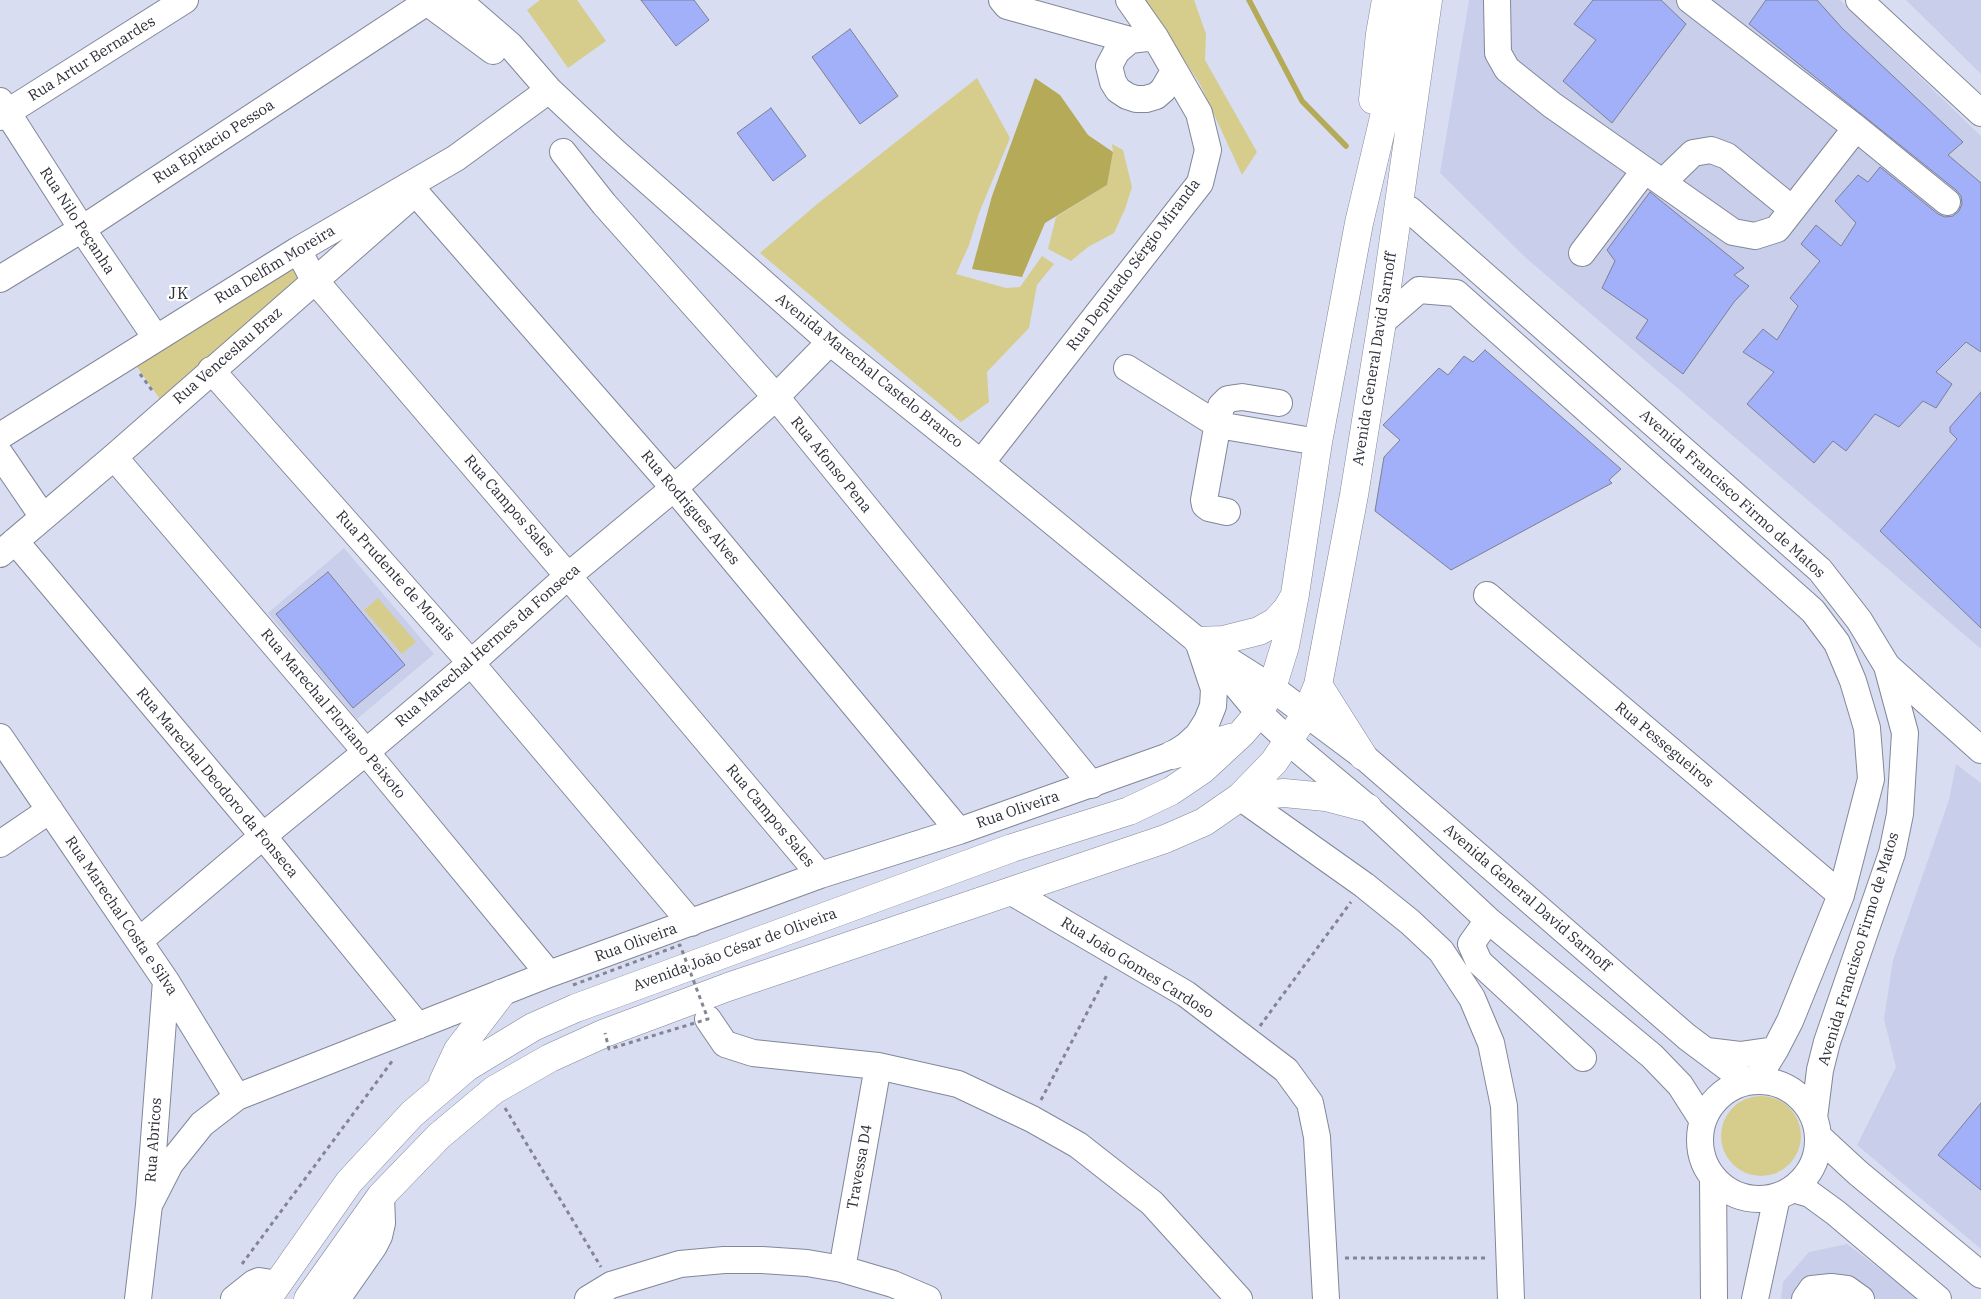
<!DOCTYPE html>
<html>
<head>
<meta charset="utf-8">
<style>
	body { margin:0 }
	canvas { display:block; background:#d8ddf2 }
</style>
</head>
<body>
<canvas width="1981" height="1299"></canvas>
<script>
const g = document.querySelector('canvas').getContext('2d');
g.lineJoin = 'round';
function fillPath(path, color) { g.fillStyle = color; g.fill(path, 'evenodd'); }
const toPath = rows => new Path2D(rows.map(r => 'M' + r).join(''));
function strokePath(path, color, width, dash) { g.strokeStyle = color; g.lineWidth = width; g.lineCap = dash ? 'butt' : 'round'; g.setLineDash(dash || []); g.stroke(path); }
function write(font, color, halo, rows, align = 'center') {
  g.font = font + ' "IBM Plex Serif",serif'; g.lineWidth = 4.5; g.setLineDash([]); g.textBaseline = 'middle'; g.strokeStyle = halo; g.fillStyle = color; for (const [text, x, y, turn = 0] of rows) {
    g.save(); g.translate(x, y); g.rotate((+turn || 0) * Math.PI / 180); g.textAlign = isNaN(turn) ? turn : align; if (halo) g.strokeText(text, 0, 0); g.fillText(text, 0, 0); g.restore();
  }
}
fillPath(toPath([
	[1469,0,1840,0,1981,136,1981,649,1526,258,1440,173],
	[1906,0,1981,0,1981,74],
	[344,548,434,654,357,719,268,613],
	[1956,764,1981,783,1981,1249,1857,1145,1896,1067,1884,1019,1893,960,1949,800],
	[1847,1244,1920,1299,1781,1299,1783,1282,1809,1252]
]), '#c9cfeb');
fillPath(toPath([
	[540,0,577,0,606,41,568,68,527,10],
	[1145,0,1194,0,1206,34,1205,60,1257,152,1242,175,1200,84],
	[977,78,1010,138,979,213,969,245,956,274,1006,288,1020,287,1042,256,1054,264,1037,285,1029,328,987,372,989,402,961,422,760,253,816,205],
	[1112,144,1123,150,1132,187,1125,209,1114,233,1088,247,1071,261,1048,249,1056,217,1107,185,1113,152],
	[297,251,313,280,167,409,130,357],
	[378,598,416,642,402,654,364,610],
	'1721 1136a40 40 0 1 1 80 0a40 40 0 1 1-80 0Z'
]), '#d6cd8d');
fillPath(toPath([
	[1035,78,1060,95,1088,135,1113,152,1107,185,1045,223,1022,277,972,269,992,196]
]), '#b5aa58');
strokePath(toPath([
	[1249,0,1302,101,1346,146]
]), '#b5aa58', 5.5);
const building = toPath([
	[641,0,694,0,709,20,676,46,641,0],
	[1593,0,1661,0,1686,24,1612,123,1563,81,1596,40,1574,24,1593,0],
	[1766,0,1817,0,1842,28,1963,142,1948,155,1981,183,1981,352,1966,342,1936,372,1952,384,1936,408,1923,401,1899,427,1875,414,1846,451,1833,441,1814,463,1747,404,1774,372,1743,352,1763,329,1777,340,1798,306,1790,298,1820,261,1801,244,1816,225,1841,246,1856,223,1835,201,1858,175,1868,182,1880,167,1938,214,1945,217,1953,216,1959,211,1962,204,1961,196,1956,190,1749,24,1766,0],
	[850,29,898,96,860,124,812,57,850,29],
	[771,108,806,156,773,181,737,133,771,108],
	[1650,192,1744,268,1734,275,1749,286,1734,302,1683,374,1636,338,1648,320,1602,288,1615,261,1607,250,1650,192],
	[1485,350,1621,469,1609,480,1612,483,1451,570,1375,511,1384,457,1400,440,1383,425,1439,368,1448,375,1464,356,1473,362,1485,350],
	[1981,392,1981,628,1880,531,1957,439,1950,432,1950,427,1981,392],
	[328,572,405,665,353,708,276,614,328,572],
	[1981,1103,1981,1190,1938,1155,1981,1103]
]);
fillPath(building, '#a1b0f8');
strokePath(building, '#7b8093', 1);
const minor = toPath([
	[424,0,493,51],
	[458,0,510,45,549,90,614,151,830,342,981,463,1198,641,1272,688,1363,756,1687,1037,1747,1082],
	[1002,0,1007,6,1130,40,1155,37],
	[1497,0,1498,53,1507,69,1552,105,1733,232,1755,236,1777,229,1856,128],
	[1690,0,1856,128,1947,202],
	[1859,0,1981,113],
	[1130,40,1117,51,1109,66,1113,82,1118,90,1127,96,1136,99,1146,99,1156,96,1163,90,1174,71],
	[0,101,82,229,156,338],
	[0,117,185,0],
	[563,152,604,204,776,397,1092,785],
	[1663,182,1693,153,1711,150,1727,156,1792,209],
	[415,192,674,488,959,831],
	[1410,210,1820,570,1859,620,1887,666,1905,733,1900,814,1892,853,1827,1042,1820,1070,1814,1118],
	[298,250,314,280,324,291,568,576,820,875],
	[1582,253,1645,170],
	[0,279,82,229,427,2],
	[1382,322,1419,290,1456,293,1813,611,1837,643,1853,681,1867,728,1871,779,1841,895,1790,1021,1775,1050,1756,1081],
	[1127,368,1218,425,1318,442],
	[211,370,471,663,691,923],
	[0,436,298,250,456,158,549,90],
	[0,454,43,517],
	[114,457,366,752,549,974],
	[981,463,1200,183,1208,150,1199,113,1155,37,1129,0],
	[1227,512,1209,508,1205,505,1204,500,1221,406,1228,399,1242,397,1279,403],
	[15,541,263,836,418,1026],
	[0,554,114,457,406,201],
	[1487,595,1841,895],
	[1215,660,1259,713,1301,752,1368,808,1488,920,1652,1056,1680,1085,1703,1121],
	[1887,666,1981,750],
	[0,737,166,981,237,1097],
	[1240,797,1364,885,1410,922,1441,951,1472,998,1491,1043,1504,1106,1511,1299],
	[0,844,50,810],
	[1010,891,1186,994,1286,1070,1310,1103,1317,1137,1326,1299],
	[1488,920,1471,944,1479,962,1583,1058],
	[139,941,263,836,366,752,471,663,568,576,674,488,776,397,830,342],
	[708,1019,725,1044,753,1053,878,1066,958,1084,1032,1119,1078,1145,1152,1203,1239,1299],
	[1707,1051,1740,1055,1775,1050],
	'1700 1140a59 59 0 1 1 118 0a59 59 0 1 1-118 0Z',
	[1818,1136,1858,1173,1981,1275],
	[1713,1178,1714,1299],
	[1793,1189,1810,1194,1836,1213,1938,1299],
	[149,1205,170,1164,202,1124,237,1097,549,974,820,875,959,831,1172,755,1186,746,1198,735,1207,721,1213,706,1214,689,1198,641],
	[842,1269,878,1066],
	[138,1299,149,1205,166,981],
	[234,1299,254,1283,259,1281,278,1284],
	[337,1299,374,1246,379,1236,382,1223,381,1196],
	[588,1299,611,1285,680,1264,724,1260,762,1260,807,1263,842,1269,893,1284,928,1299],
	[1755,1299,1777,1197],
	[1805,1299,1812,1289,1831,1287,1847,1289,1861,1299]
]);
const major = toPath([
	[1373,100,1380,34,1386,0],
	[1198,641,1223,640,1259,631,1275,622,1287,609,1294,597],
	[1318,685,1363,756],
	[1172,755,1234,737],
	[1240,797,1284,793,1326,797,1368,808],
	[443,1082,458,1050,501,994],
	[267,1299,349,1182,412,1114,467,1067,533,1027,576,1008,1012,848,1129,811,1171,791,1202,770,1242,733,1259,713,1272,688,1285,646,1295,594,1318,442,1359,223,1403,37,1409,1],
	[308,1299,381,1196,439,1136,494,1090,550,1058,605,1033,728,987,1165,839,1204,822,1240,797,1274,762,1306,714,1318,685,1354,495,1382,322,1428,0]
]);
strokePath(minor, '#828799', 28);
strokePath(major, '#828799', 29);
strokePath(toPath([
	[140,374,154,393],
	[1260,1026,1351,902],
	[1041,1100,1108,973],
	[505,1108,601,1267],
	[1345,1258,1488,1258],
	[242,1264,393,1060]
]), '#828593', 3, [4, 4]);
strokePath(minor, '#fff', 26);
strokePath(major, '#fff', 28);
strokePath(toPath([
	[573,985,680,945,708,1019,609,1049,605,1033]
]), '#828593', 3, [4, 4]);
write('15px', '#2e3038', '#fff', [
	["Rua Artur Bernardes",92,59,-32],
	["Rua Epitacio Pessoa",214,142,-33],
	["Rua Nilo Peçanha",77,221,57],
	["Rua Delfim Moreira",275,265,-31],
	["Rua Deputado Sérgio Miranda",1134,265,-53],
	["Rua Venceslau Braz",228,356,-41],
	["Avenida General David Sarnoff",1375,359,-81],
	["Avenida Marechal Castelo Branco",869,371,39],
	["Rua Afonso Pena",831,465,51],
	["Avenida Francisco Firmo de Matos",1732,494,42],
	["Rua Campos Sales",509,506,49],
	["Rua Rodrigues Alves",690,508,50],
	["Rua Prudente de Morais",395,576,48],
	["Rua Marechal Hermes da Fonseca",488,646,-41],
	["Rua Marechal Floriano Peixoto",333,714,50],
	["Rua Pessegueiros",1664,745,40],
	["Rua Marechal Deodoro da Fonseca",217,783,50],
	["Rua Oliveira",1018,810,-19],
	["Rua Campos Sales",770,816,50],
	["Avenida General David Sarnoff",1527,898,41],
	["Rua Marechal Costa e Silva",121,916,56],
	["Rua Oliveira",636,943,-20],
	["Avenida Francisco Firmo de Matos",1859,949,-73],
	["Avenida João César de Oliveira",735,950,-20],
	["Rua João Gomes Cardoso",1137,968,32],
	["Rua Abricos",154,1140,-86],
	["Travessa D4",860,1167,-80]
]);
g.letterSpacing = '1px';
write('16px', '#2e3038', '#fff', [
	["JK",179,294]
]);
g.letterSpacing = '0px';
</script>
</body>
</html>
